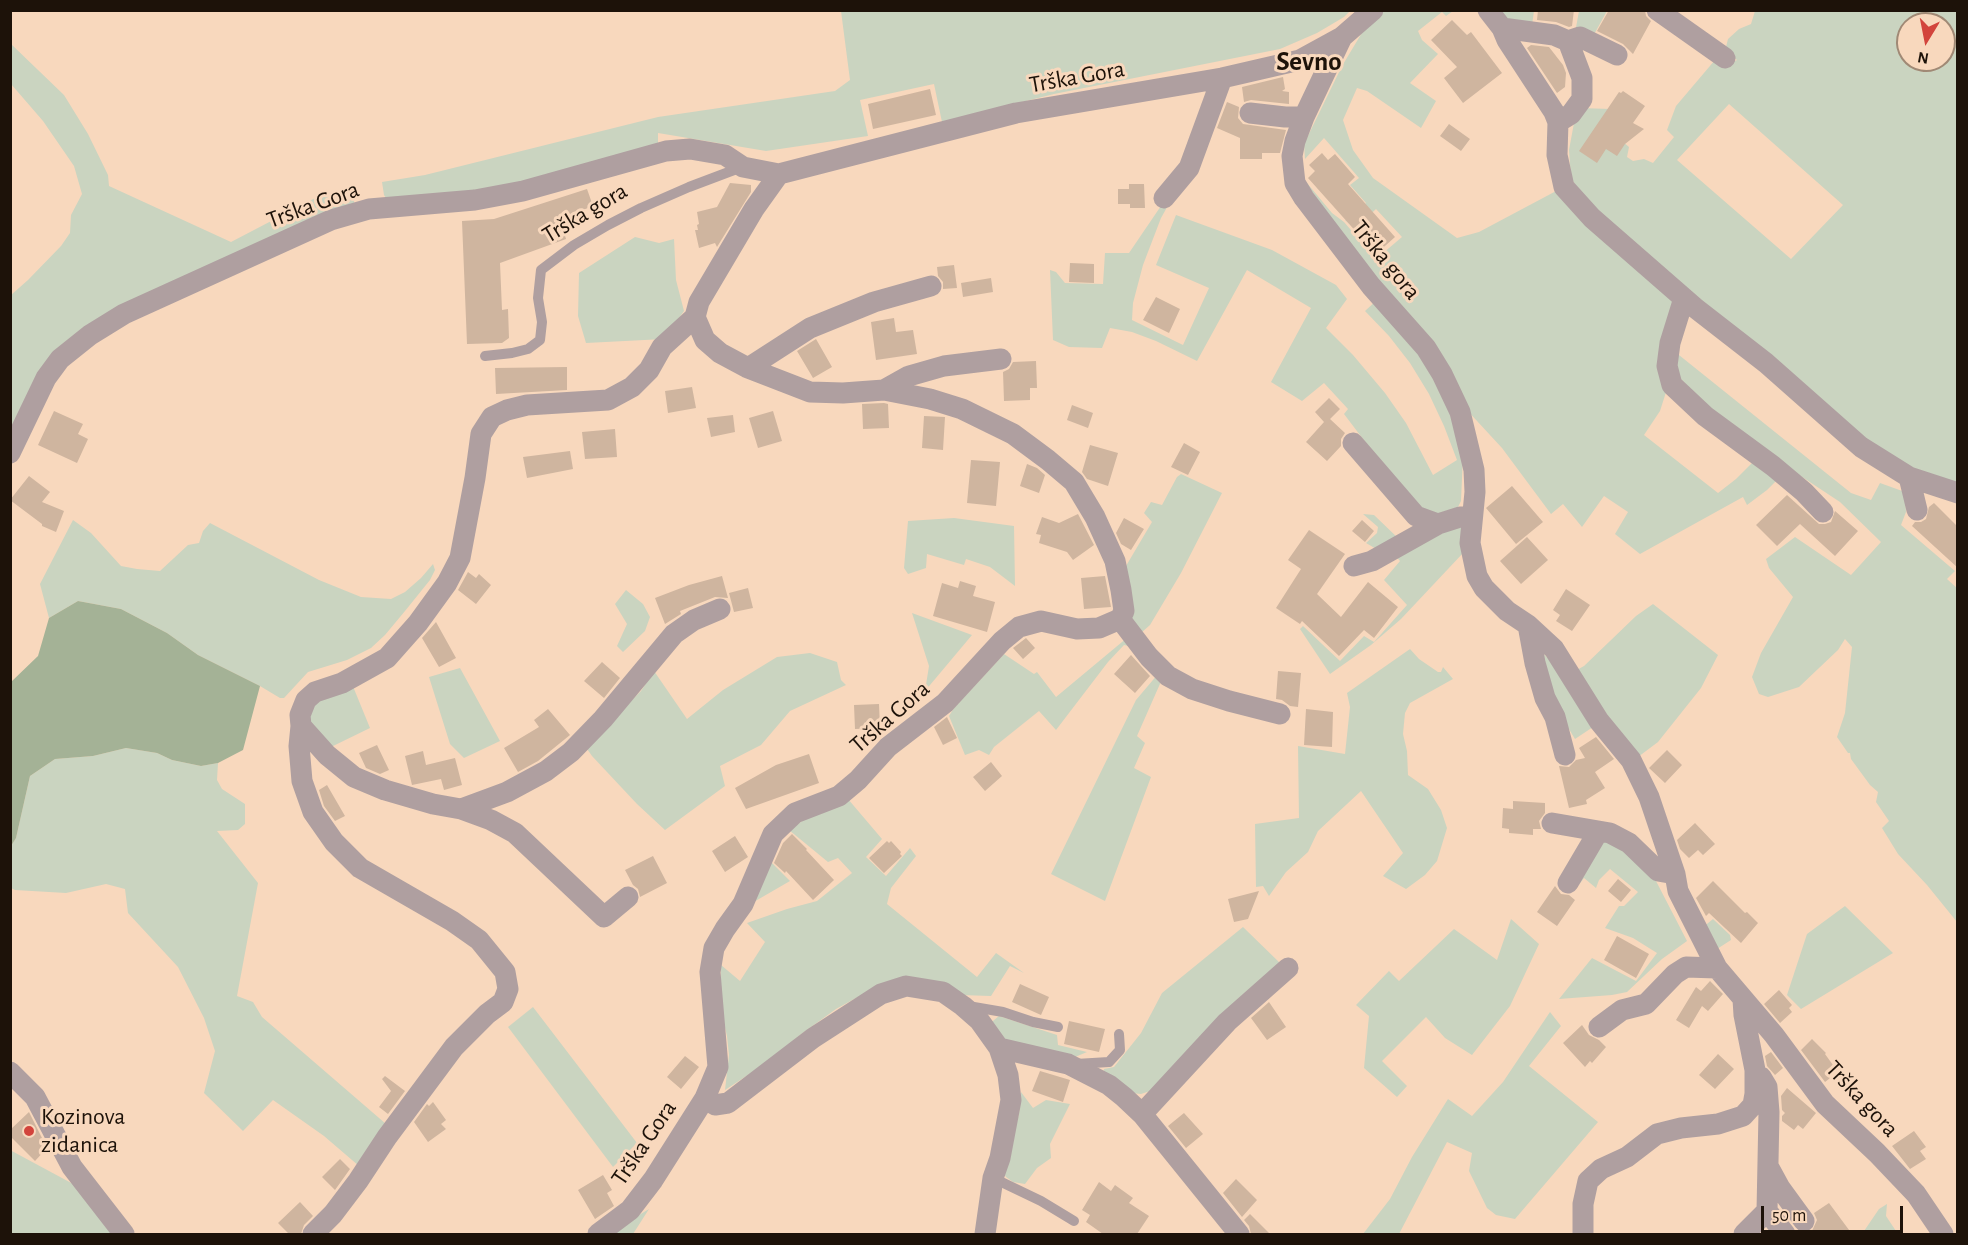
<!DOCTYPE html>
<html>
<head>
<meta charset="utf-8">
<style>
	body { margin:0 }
	#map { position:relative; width:1968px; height:1245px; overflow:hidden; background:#f8d8bd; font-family:"Alegreya Sans",sans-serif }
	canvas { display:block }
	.frame { position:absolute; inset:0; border:12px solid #1d1209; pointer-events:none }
	.north { position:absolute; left:1896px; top:12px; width:60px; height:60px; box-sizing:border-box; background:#f8d8bd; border:2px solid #a08975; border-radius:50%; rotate:190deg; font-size:16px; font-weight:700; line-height:24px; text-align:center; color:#1d1209 }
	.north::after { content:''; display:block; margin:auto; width:21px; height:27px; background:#d2443c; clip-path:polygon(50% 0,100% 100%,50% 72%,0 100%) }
	.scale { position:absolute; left:1761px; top:1206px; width:142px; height:27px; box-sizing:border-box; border:3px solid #1d1209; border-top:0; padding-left:8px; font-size:18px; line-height:21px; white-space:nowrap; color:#1d1209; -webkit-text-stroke:4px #f8d8bd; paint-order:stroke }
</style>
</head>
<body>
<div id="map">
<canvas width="1968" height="1245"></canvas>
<div class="frame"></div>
<div class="north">N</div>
<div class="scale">50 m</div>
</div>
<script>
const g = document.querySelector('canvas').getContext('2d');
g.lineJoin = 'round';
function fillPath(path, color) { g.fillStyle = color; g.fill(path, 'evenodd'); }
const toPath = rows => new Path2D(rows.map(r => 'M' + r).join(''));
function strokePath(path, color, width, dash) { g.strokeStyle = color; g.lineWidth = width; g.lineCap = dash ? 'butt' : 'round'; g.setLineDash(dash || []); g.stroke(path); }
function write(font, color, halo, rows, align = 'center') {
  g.font = font + ' "Alegreya Sans",sans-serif'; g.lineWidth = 6; g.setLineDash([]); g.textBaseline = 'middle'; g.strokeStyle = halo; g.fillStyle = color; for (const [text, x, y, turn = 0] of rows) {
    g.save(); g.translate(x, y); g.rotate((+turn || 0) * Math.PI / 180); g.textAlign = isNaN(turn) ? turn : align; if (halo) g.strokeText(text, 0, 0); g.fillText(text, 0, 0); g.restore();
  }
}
fillPath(toPath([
	[841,11,1350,11,1344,17,1317,33,1280,49,1054,94,942,122,934,84,860,100,868,136,766,151,658,133,658,149,494,194,388,201,384,195,382,182,425,175,658,117,835,91,850,80],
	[1382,11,1453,11,1446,16,1442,12,1418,31,1422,40,1438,54,1410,83,1436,101,1421,128,1367,91,1357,88,1343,120,1353,150,1373,178,1457,238,1479,232,1558,190,1674,301,1667,389,1660,411,1644,435,1718,493,1736,479,1752,463,1778,479,1767,490,1747,505,1743,497,1640,554,1615,534,1628,512,1604,496,1582,527,1563,504,1551,514,1502,448,1465,408,1360,261,1302,177,1332,213,1344,222,1376,259,1402,237,1376,209,1355,229,1345,220,1366,203,1350,185,1359,178,1324,138,1305,159,1304,144,1342,66,1363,31],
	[1498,11,1534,11,1532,25,1505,22],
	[1579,11,1607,11,1592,38,1575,33],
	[1755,11,1957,11,1957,486,1915,474,1877,451,1589,208,1571,178,1569,150,1574,123,1580,108,1611,109,1615,135,1629,147,1627,157,1633,161,1644,159,1653,163,1674,137,1667,130,1676,106,1715,60,1731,63,1737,60,1725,51,1728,39,1739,29,1751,24],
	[1908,24,1944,24,1944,60,1908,60],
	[1729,104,1843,205,1791,259,1677,160],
	[11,44,64,95,88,134,108,175,109,186,231,242,321,195,351,187,355,206,79,339,11,444,11,295,28,280,61,246,70,233,71,215,82,194,74,166,43,121,11,84],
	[1165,200,1170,202,1161,218,1143,265,1133,303,1132,320,1183,345,1209,288,1156,265,1176,215,1272,250,1336,285,1347,299,1326,328,1353,355,1385,393,1406,423,1433,475,1457,460,1444,426,1429,394,1410,363,1389,336,1365,311,1378,299,1430,369,1457,427,1463,455,1461,501,1458,507,1437,514,1424,512,1385,468,1344,414,1348,409,1324,383,1302,401,1271,382,1311,308,1247,270,1197,361,1156,341,1132,332,1110,328,1102,348,1069,347,1053,340,1050,270,1056,272,1065,283,1103,284,1105,253,1129,253],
	[635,237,659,243,674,239,676,280,684,311,664,339,586,343,578,316,579,273],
	[1674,351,1851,493,1871,500,1880,483,1905,492,1906,512,1901,525,1955,571,1947,579,1958,589,1957,922,1927,885,1898,854,1882,828,1889,821,1876,802,1878,792,1870,785,1851,759,1850,753,1848,753,1837,737,1845,713,1852,647,1845,639,1838,650,1799,687,1768,697,1759,694,1752,677,1761,653,1793,597,1769,568,1766,559,1795,537,1851,575,1881,542,1840,502,1728,428,1673,371],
	[1181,474,1222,493,1181,573,1150,625,1141,633,1133,628,1123,571,1152,522,1144,513,1151,502,1162,505,1177,477],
	[1363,514,1374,515,1399,539,1378,550,1366,543,1377,533,1378,527],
	[954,518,1014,526,1015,586,990,567,966,559,964,565,927,554,926,568,908,574,904,568,908,521],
	[73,520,91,533,121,566,137,569,160,571,188,545,199,543,203,531,210,523,319,580,361,597,391,599,405,592,421,578,433,564,435,570,430,580,405,611,385,635,371,648,347,660,308,672,284,698,280,698,260,686,198,655,167,633,121,609,78,601,49,618,40,584],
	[1461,522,1464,552,1401,619,1371,645,1330,674,1300,629,1303,626,1340,661,1364,636,1374,642,1407,605,1384,580,1400,561,1393,553],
	[626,590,643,604,650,617,645,631,623,652,617,646,627,624,615,604],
	[1653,604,1718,655,1701,688,1658,742,1638,757,1575,671,1584,666,1636,616],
	[912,613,972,635,925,691,929,666],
	[1128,637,1133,647,1124,645,1108,662,1056,730,1039,711,994,747,989,755,979,750,965,755,949,716,954,708,1004,654,1034,674,1037,672,1056,697],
	[1534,644,1567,678,1596,725,1575,739,1552,701],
	[1410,649,1419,659,1438,672,1441,672,1443,667,1453,679,1410,703,1405,713,1403,734,1407,751,1408,775,1428,789,1441,810,1447,828,1437,861,1425,875,1406,889,1383,876,1403,853,1361,791,1318,831,1308,852,1286,872,1269,896,1263,886,1256,887,1255,824,1299,818,1298,746,1345,754,1350,707,1347,693],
	[810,653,837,662,841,680,846,685,790,711,761,745,720,766,725,786,665,830,637,804,592,756,585,746,641,691,654,671,687,719,723,690,777,657],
	[460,668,500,741,464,758,450,744,429,677],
	[1158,674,1163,677,1137,736,1145,743,1134,768,1151,777,1105,901,1051,874,1136,700],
	[352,684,370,728,331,747,307,723,309,707],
	[126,748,157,753,172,760,201,766,218,763,217,780,222,789,245,804,245,824,238,830,217,831,258,883,237,996,253,1002,262,1017,386,1124,359,1166,324,1136,273,1100,243,1131,204,1093,215,1051,204,1018,178,967,128,913,125,889,106,884,66,893,15,890,11,888,11,846,16,838,30,776,55,759,93,756],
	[848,799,882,839,866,857,886,876,910,848,916,856,891,888,887,904,977,977,996,953,1024,973,1010,966,991,996,867,992,836,1009,800,1035,771,1060,725,1090,729,1055,727,1036,721,1011,721,965,740,981,765,942,747,923,787,909,817,901,852,873,838,858,828,862,789,830,814,813],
	[1604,840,1620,844,1656,881,1687,941,1662,959,1627,992,1612,995,1559,999,1592,958,1636,981,1657,953,1633,938,1605,928,1619,906,1624,906,1638,892,1610,869,1599,880,1596,888,1584,878,1578,886],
	[770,861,790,881,752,903],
	[1845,906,1893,953,1801,1009,1787,995,1807,934],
	[1511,919,1539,944,1510,1006,1472,1055,1445,1038,1426,1017,1382,1061,1407,1086,1397,1097,1364,1068,1369,1016,1356,1005,1389,971,1399,981,1454,929,1497,960],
	[1713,919,1730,935,1731,940,1717,949,1702,928],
	[1243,927,1281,964,1153,1090,1141,1094,1131,1093,1103,1075,1104,1069,1114,1067,1141,1033,1162,993],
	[533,1007,637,1143,613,1167,508,1027],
	[1550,1012,1561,1026,1529,1066,1598,1122,1515,1219,1496,1215,1487,1208,1469,1171,1472,1153,1447,1142,1399,1234,1363,1234,1390,1199,1412,1157,1448,1099,1472,1116,1503,1082],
	[999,1016,1057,1035,1058,1045,1087,1052,1068,1060,997,1038,988,1025],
	[1021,1092,1033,1108,1046,1100,1070,1104,1050,1144,1051,1158,1037,1168,1025,1184,1013,1182,1006,1177,1003,1172,1019,1114],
	[10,1150,75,1185,116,1234,11,1234],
	[1887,1204,1886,1216,1898,1234,1862,1234,1879,1209],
	[649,1209,633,1234,610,1234,619,1227]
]), '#cad4c0');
fillPath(toPath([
	[78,601,121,609,167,633,198,655,260,686,243,750,218,763,201,766,172,760,157,753,126,748,93,756,55,759,30,776,16,838,11,846,11,682,38,656,49,618]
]), '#a4b296');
fillPath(toPath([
	[1538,10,1574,10,1572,26,1569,27,1556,22,1537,20],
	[1609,10,1645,10,1646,16,1651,21,1633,54,1623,44,1597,31],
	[1452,20,1467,35,1471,32,1502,73,1463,103,1444,78,1457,67,1431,40],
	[1531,45,1549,47,1563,65,1566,73,1565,87,1557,93,1527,48],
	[1283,77,1285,89,1282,91,1289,92,1289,104,1251,100,1244,102,1242,87],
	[930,89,936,115,873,129,868,104],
	[1623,91,1645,106,1633,123,1644,129,1625,144,1617,156,1606,149,1597,163,1579,151,1619,92,1621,93],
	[1227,102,1239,107,1238,118,1243,124,1286,130,1280,153,1262,153,1262,159,1240,159,1240,138,1217,128],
	[1449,124,1470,139,1461,151,1440,136],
	[1322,153,1328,160,1335,154,1355,177,1348,184,1395,237,1376,254,1308,178,1315,171,1309,165],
	[730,183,751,185,751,192,717,247,715,243,699,248,695,230,698,230,697,225,699,224,697,212,717,207],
	[1129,184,1144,184,1145,208,1130,208,1130,204,1118,204,1118,189,1129,189],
	[587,189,593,206,560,219,566,239,500,263,502,310,508,309,509,338,502,343,467,344,462,221,494,219],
	[1070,263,1094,264,1094,283,1069,282],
	[954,265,957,288,943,289,943,282,938,276,937,267],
	[991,278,993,292,963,297,961,283],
	[1156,297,1180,309,1169,333,1143,320],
	[894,318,896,332,913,330,917,354,876,360,871,322],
	[816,339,832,367,813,378,797,351],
	[1036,361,1037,388,1030,388,1030,400,1004,401,1003,372,1009,369,1013,362],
	[567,367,567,390,496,394,495,368],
	[692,387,696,408,668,413,665,391],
	[1329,398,1340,409,1330,419,1345,433,1341,439,1341,446,1327,461,1306,442,1324,422,1315,412],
	[884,403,888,404,889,428,863,429,862,404],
	[1072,405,1093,413,1088,428,1067,420],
	[54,411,83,424,78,434,88,439,77,463,38,445],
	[773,411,782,441,758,448,749,418],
	[733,415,735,432,711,437,707,418],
	[924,416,945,417,943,450,922,448],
	[615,429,617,457,585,459,582,432],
	[1184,443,1200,452,1188,475,1171,467],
	[1090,445,1118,453,1108,486,1087,479,1082,472],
	[570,451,573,469,527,478,523,457],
	[971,460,1000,462,996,506,967,503],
	[1027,464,1037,468,1045,475,1039,493,1020,486],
	[29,476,50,492,42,502,64,511,56,532,42,526,42,524,10,500],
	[1512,486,1543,522,1516,544,1486,508],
	[1787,495,1819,524,1825,524,1831,522,1835,511,1858,531,1835,556,1800,524,1777,546,1756,525],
	[1934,503,1958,527,1958,568,1912,526,1915,522,1921,522,1926,519,1929,507],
	[1078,514,1094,545,1073,560,1067,552,1039,543,1041,535,1036,534,1042,517,1059,523],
	[1124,518,1144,529,1131,550,1121,544,1116,533],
	[1362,520,1374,531,1365,542,1352,531],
	[1309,530,1345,554,1317,594,1341,617,1368,582,1398,607,1374,638,1364,630,1339,656,1302,621,1300,624,1276,608,1301,569,1288,560],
	[1527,537,1548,560,1521,584,1500,561],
	[468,572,476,578,479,574,491,585,476,604,458,590],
	[722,576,728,598,715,597,680,611,681,614,665,624,655,598,689,585],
	[1105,576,1111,607,1084,609,1081,578],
	[960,581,976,586,973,596,995,602,987,632,933,616,942,583,958,588],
	[748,588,753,608,734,612,729,593],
	[1566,589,1590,605,1572,631,1556,621,1560,615,1553,610],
	[436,622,456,658,439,667,422,638],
	[1026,638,1035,648,1023,659,1013,648],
	[1131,655,1150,676,1135,693,1114,674],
	[602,662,620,678,604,698,584,681],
	[1278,671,1301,673,1298,707,1290,706,1282,700,1276,699],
	[879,704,880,728,855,729,854,705],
	[548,709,570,735,538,761,518,772,504,748,539,727,534,720],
	[1306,709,1333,712,1332,747,1304,745],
	[947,717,957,738,943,745,934,727],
	[1596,737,1614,759,1595,772,1605,788,1586,800,1587,804,1569,808,1559,766,1569,767,1576,760,1585,758,1579,748],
	[377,745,389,770,380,774,366,768,359,753],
	[1667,750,1682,765,1665,783,1649,768],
	[423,751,426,765,455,758,462,785,444,790,441,779,412,785,405,756],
	[809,754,819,783,746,809,735,788,776,765],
	[991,762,1002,776,985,791,973,777],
	[327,785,345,816,335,821,324,806,319,790],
	[1513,801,1545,803,1545,813,1539,821,1541,829,1533,829,1533,835,1509,833,1509,829,1502,828,1503,808,1513,809],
	[1695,823,1715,844,1703,855,1698,850,1689,858,1680,849,1677,840],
	[792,834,807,849,806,850,834,880,813,900,786,871,785,873,774,863,783,843],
	[735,836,748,857,725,872,712,851],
	[887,841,889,843,891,841,901,852,900,854,902,856,884,873,869,858],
	[653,856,667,883,640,897,638,889,633,885,625,870],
	[1618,879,1631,890,1621,902,1608,891],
	[1713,881,1745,913,1747,912,1758,923,1741,943,1709,913,1706,916,1696,898],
	[1555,886,1561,894,1569,895,1575,900,1557,926,1537,912],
	[1259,891,1248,919,1234,922,1228,899],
	[1617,936,1649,954,1636,978,1604,960],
	[1710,981,1723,994,1708,1011,1702,1006,1689,1028,1676,1020,1696,987,1701,991],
	[1020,984,1049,997,1041,1015,1012,1002],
	[1779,990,1792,1005,1789,1008,1792,1012,1780,1023,1764,1004],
	[1269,1002,1286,1027,1267,1040,1251,1018],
	[1069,1021,1105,1029,1099,1052,1064,1044],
	[1582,1025,1589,1035,1599,1040,1606,1047,1592,1063,1590,1061,1585,1067,1563,1043],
	[1812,1039,1826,1053,1825,1054,1838,1072,1825,1082,1801,1050],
	[1771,1052,1783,1068,1775,1075,1767,1066,1765,1056],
	[1718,1054,1734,1069,1715,1089,1699,1075],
	[685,1056,699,1067,681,1089,667,1077],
	[1040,1071,1070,1080,1063,1102,1032,1091],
	[385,1076,405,1091,388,1114,379,1107,391,1091,382,1079],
	[1787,1088,1816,1113,1803,1129,1798,1125,1794,1130,1782,1121,1782,1116,1785,1113,1782,1110,1781,1096],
	[433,1102,446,1120,441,1124,446,1129,428,1142,414,1122,427,1104,429,1106],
	[29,1112,47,1148,35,1161,10,1136,10,1130],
	[1184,1113,1203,1134,1186,1148,1168,1126],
	[1914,1131,1926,1147,1920,1151,1926,1159,1910,1169,1892,1146],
	[340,1159,350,1169,335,1190,322,1177],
	[603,1175,612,1190,607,1193,614,1206,595,1219,578,1190],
	[1236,1179,1257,1200,1242,1217,1223,1193],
	[1099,1182,1111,1191,1115,1185,1133,1198,1129,1203,1149,1216,1137,1234,1103,1234,1086,1222,1090,1215,1082,1210],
	[300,1202,313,1216,304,1225,301,1234,289,1234,278,1223],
	[1829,1203,1852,1234,1801,1234,1812,1231,1817,1220,1814,1213],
	[1250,1214,1270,1234,1251,1234,1249,1226,1244,1220]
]), '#cfb59f');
strokePath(toPath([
	[485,356,512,353,528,349,540,340,542,322,538,298,541,270,574,245,608,225,641,208,689,187,742,167],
	[968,1006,1003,1012,1033,1022,1058,1027],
	[1076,1064,1109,1062,1120,1050,1119,1034],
	[993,1178,1041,1201,1074,1221]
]), '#af9fa0', 10);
strokePath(toPath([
	[1488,10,1502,28,1507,40,1554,112,1558,122,1557,155,1564,187,1592,218,1694,307,1766,363,1861,447,1909,477,1958,493],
	[1657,10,1725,58],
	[1502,28,1554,35,1568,41,1580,37,1617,55],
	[1342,37,1304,117,1295,141,1292,156,1295,183,1304,198,1371,286,1426,348,1442,374,1460,412,1474,470,1475,492,1470,543,1477,576,1484,588,1507,611,1528,625,1554,649,1599,721,1631,760,1649,797,1675,874,1678,891,1717,968,1774,1035,1825,1104,1877,1153,1916,1194,1943,1234],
	[1250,113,1285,117,1304,117],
	[1558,122,1571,114,1582,99,1582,78,1568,41],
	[1164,198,1189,168,1222,78],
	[1684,298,1670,343,1667,366,1672,385,1705,416,1773,466,1804,492,1823,512],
	[748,368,810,328,874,302,931,286],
	[884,390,909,376,944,366,1001,359],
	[1353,443,1416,516,1438,524],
	[10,453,46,378,60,359,90,335,124,314,331,220,369,209,475,200,523,191,666,151,690,149,725,155,743,167,779,174],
	[1909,477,1917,510],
	[1354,566,1372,561,1438,524,1460,517,1472,517],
	[1120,619,1149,657,1168,676,1192,689,1229,701,1280,714],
	[1528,625,1535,663,1545,698,1555,717,1565,755],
	[301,726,299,746,302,781,313,812,334,842,360,868,452,921,479,940,505,972,508,989,503,1002,487,1014,454,1047,387,1137,358,1181,333,1214,313,1234],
	[461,809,507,792,546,771,571,752,603,719,674,634,694,620,720,609],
	[1552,823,1610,833,1629,843,1658,871,1675,874],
	[1568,883,1598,832],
	[628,897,604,917,515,833,491,820,461,809,433,804,385,790,354,777,327,755,301,726,300,715,306,700,315,692,342,683,387,658,418,623,447,583,460,558,475,478,481,434,492,417,507,410,527,405,608,400,632,387,649,370,662,347,695,317],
	[1599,1027,1622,1010,1646,1004,1675,974,1686,967,1717,968],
	[999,1048,1068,1064,1109,1085,1124,1097,1142,1114,1239,1234],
	[10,1072,35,1097,72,1167,124,1234],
	[1761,1077,1767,1087,1769,1112,1767,1211,1785,1234],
	[705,1098,715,1105,728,1103,813,1038,881,994,906,986,943,992,963,1006,979,1020,999,1048,1008,1075,1011,1100,1000,1158,993,1178,985,1234],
	[1142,1114,1227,1022,1288,968],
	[1768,1166,1780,1188,1804,1221],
	[598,1234,630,1210,653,1180,705,1098,718,1067,710,972,714,948,725,929,743,904,773,834,795,813,839,796,858,780,888,747,945,703,1002,641,1019,627,1041,621,1077,629,1099,628,1120,619,1124,611,1121,590,1115,561,1095,517,1074,482,1048,460,1013,434,962,409,930,399,884,390,843,393,810,392,748,368,720,353,705,340,695,317,699,302,754,209,779,174,1016,113,1222,78,1300,60,1342,37,1373,10],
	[1583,1234,1583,1204,1588,1181,1601,1169,1627,1157,1657,1134,1681,1128,1718,1124,1743,1116,1753,1105,1755,1094,1755,1070,1744,1015,1743,999],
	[1744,1234,1767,1211]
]), '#af9fa0', 21);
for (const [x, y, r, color] of [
	[29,1131,6,"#d2443c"]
]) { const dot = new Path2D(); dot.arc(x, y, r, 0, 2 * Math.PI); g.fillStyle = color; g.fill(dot); strokePath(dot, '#f8d8bd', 2); }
write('24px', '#1d1209', '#f8d8bd', [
	["Trška Gora",1077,77,-10],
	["Trška Gora",313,205,-20],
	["Trška gora",585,213,-31],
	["Trška gora",1386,260,51],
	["Trška Gora",890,717,-41],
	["Trška gora",1862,1099,47],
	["Trška Gora",644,1143,-56]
]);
write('24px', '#1d1209', '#f8d8bd', [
	["Kozinova",41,1117],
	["zidanica",41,1145]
], 'left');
write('bold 27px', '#1d1209', '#f8d8bd', [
	["Sevno",1309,62]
]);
</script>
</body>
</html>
